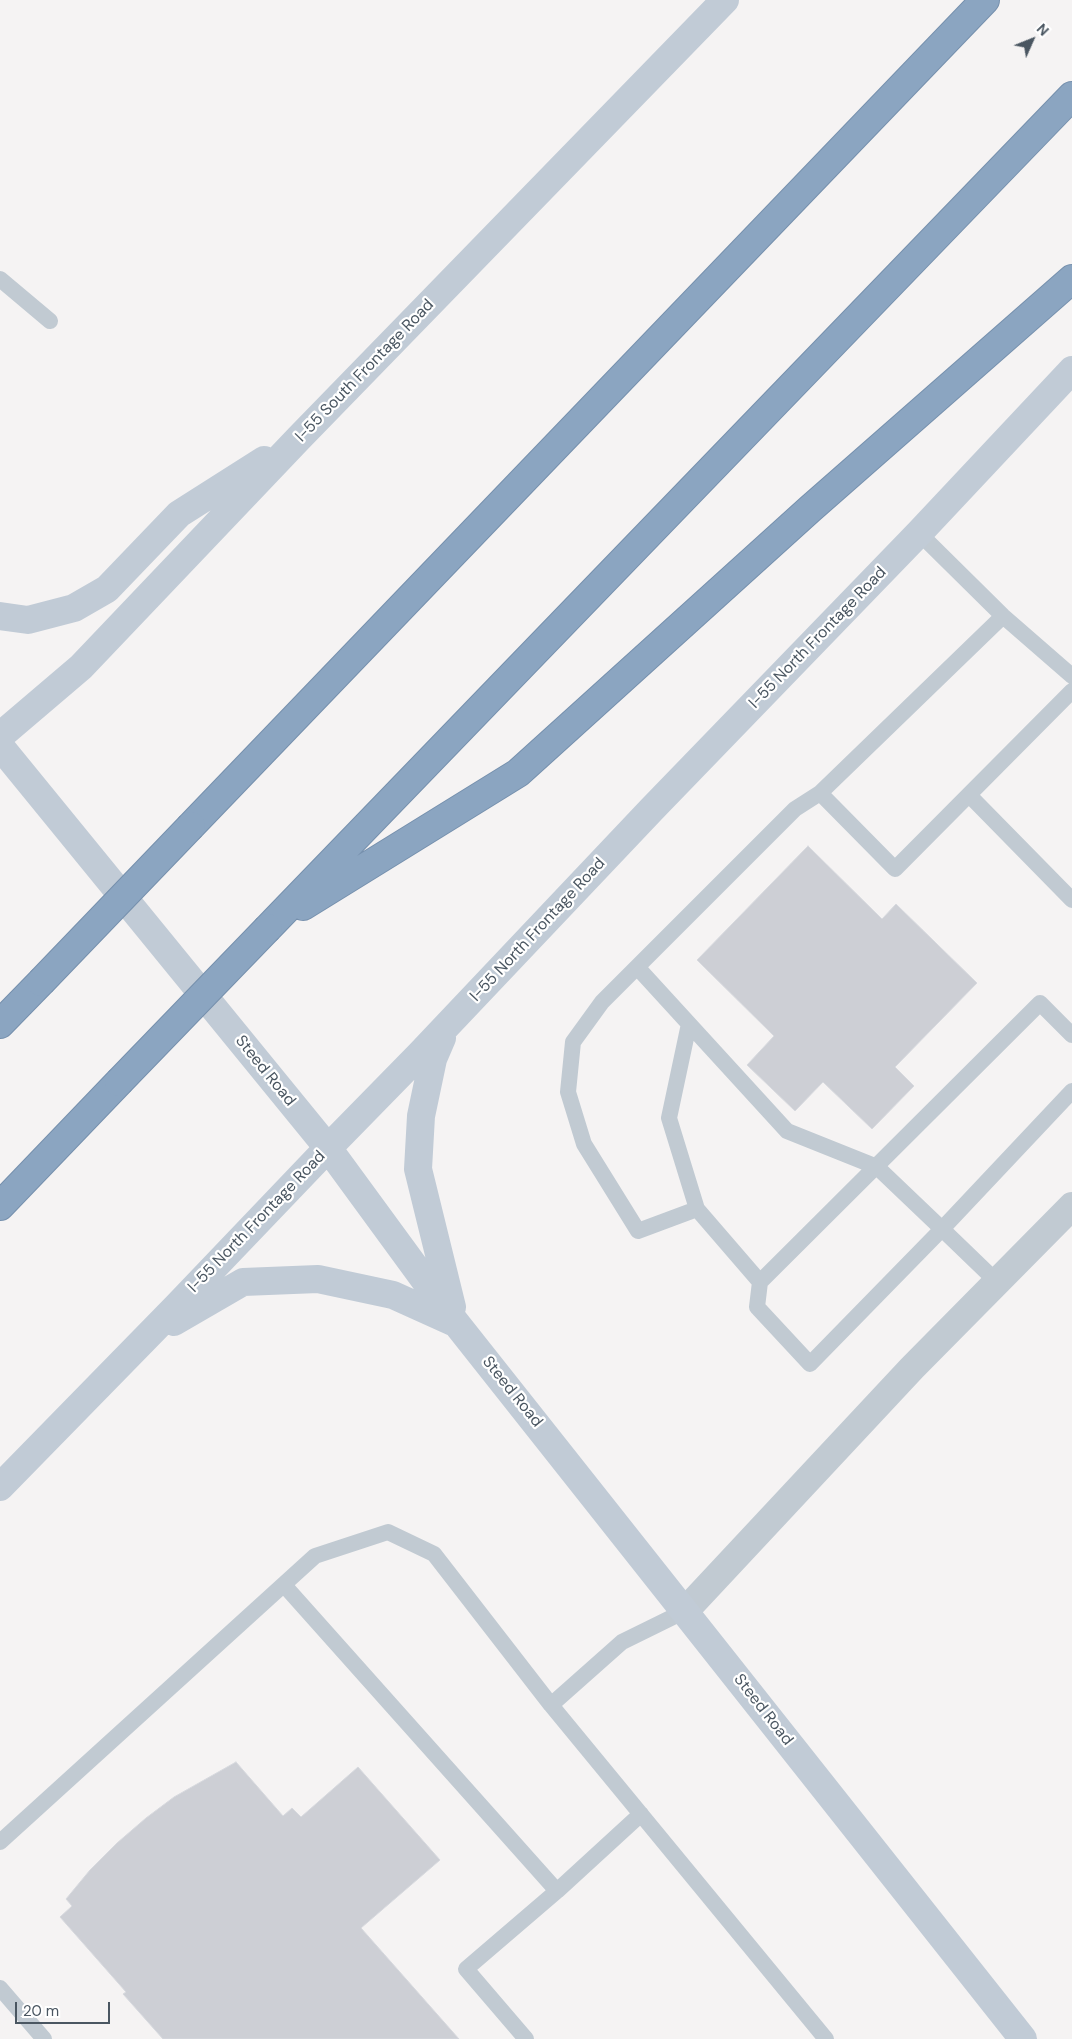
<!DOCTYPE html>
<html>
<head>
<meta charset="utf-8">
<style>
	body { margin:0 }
	#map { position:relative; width:1072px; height:2039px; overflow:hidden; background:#f5f3f3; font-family:"DM Sans",sans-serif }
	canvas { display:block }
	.north { position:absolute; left:1007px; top:15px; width:50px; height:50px; -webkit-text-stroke:4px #fff; paint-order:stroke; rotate:46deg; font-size:14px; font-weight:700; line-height:20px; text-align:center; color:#4a5661 }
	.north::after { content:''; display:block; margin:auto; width:18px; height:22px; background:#4a5661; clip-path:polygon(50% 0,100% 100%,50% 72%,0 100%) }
	.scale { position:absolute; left:15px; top:2002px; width:95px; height:22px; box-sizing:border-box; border:2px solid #4a5661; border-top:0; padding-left:6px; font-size:15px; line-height:18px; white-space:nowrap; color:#4a5661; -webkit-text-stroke:4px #fff; paint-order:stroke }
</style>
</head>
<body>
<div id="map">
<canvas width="1072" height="2039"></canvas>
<div class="north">N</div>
<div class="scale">20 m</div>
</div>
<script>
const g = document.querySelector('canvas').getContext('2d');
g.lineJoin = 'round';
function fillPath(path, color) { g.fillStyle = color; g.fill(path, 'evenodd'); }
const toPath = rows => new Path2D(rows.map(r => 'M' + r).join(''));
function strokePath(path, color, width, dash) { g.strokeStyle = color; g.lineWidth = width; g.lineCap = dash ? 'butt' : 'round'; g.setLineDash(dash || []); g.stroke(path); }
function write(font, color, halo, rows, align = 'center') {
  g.font = font + ' "DM Sans",sans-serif'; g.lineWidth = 4.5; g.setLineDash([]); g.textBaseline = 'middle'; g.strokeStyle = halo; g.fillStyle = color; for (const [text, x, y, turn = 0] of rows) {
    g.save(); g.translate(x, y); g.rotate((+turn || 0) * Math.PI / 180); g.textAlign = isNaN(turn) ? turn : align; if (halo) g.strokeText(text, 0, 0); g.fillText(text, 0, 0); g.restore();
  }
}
const building = toPath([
	[808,846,882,919,896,904,977,983,895,1067,914,1086,872,1129,823,1082,795,1111,747,1065,774,1036,697,960,808,846],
	[236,1762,283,1816,292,1808,301,1817,358,1767,440,1860,361,1928,459,2039,163,2039,123,1994,126,1992,60,1917,72,1906,66,1899,90,1870,117,1843,146,1818,174,1797,236,1762]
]);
fillPath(building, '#cdcfd5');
strokePath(building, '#d7d9de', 1);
const highway = toPath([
	[191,826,985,0],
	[303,906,518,773,810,509,1072,279],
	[268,928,1072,96],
	[0,1024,41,982],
	[0,1206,119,1082]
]);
strokePath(highway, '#7690ad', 30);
strokePath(toPath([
	[0,279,50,321],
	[919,533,1003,616,1072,676],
	[1003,616,820,793,895,869,1072,691],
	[820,793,795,809,602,1002,573,1042,568,1092,584,1144,638,1231,697,1209,760,1282,757,1307,810,1364,942,1229,997,1282],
	[969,795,1072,900],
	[637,967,787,1131,877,1167,942,1229,1072,1091],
	[689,1024,669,1118,697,1209],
	[760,1282,1040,1003,1072,1035],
	[284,1585,557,1891,641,1814],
	[551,1705,622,1642,685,1611],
	[0,1842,315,1556,388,1532,434,1554,551,1705,826,2039],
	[0,1988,44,2039],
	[526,2039,466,1969,557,1891]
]), '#c1cad2', 16);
strokePath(toPath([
	[685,1611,912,1368,1072,1206]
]), '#c1cad2', 28);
strokePath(toPath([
	[0,616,28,620,74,608,107,589,179,514,264,460],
	[0,736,81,667,299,438,725,0],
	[0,746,328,1148,456,1323,1023,2039],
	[442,1038,433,1059,421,1116,418,1169,452,1307],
	[174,1322,243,1282,318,1279,393,1295,455,1323],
	[0,1487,177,1306,328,1148,420,1054,652,809,919,533,1072,370]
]), '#c1cbd6', 28);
strokePath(highway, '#8ba5c1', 28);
const highwayBridge = toPath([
	[41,982,191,826],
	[119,1082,268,928]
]);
strokePath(highwayBridge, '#7690ad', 30, []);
strokePath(highwayBridge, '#8ba5c1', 28);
write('16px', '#4a5661', '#fff', [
	["I-55 South Frontage Road",365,371,-46],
	["I-55 North Frontage Road",818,638,-46],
	["I-55 North Frontage Road",538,930,-47],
	["Steed Road",265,1071,51],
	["I-55 North Frontage Road",257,1222,-46],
	["Steed Road",512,1392,51],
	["Steed Road",763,1710,52]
]);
</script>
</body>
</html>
